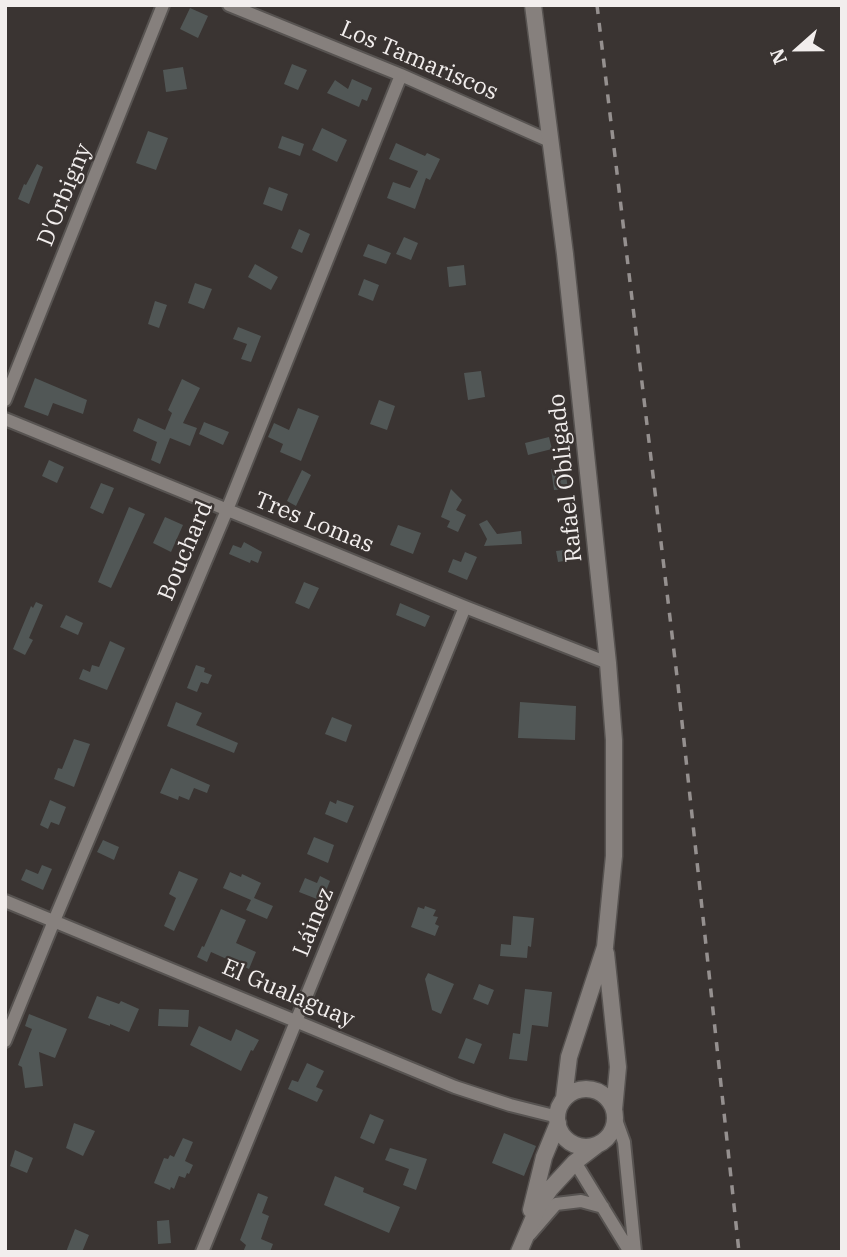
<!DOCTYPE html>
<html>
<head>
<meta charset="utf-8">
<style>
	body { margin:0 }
	#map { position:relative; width:847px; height:1257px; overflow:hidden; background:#3a3432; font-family:"IBM Plex Serif",serif }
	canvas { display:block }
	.frame { position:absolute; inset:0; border:7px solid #f2eeed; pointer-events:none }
	.north { position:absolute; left:763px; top:14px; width:70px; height:70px; -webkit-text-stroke:5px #3a3432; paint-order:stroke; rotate:249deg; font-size:19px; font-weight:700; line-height:28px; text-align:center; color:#f2eeed }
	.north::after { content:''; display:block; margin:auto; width:24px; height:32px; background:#f2eeed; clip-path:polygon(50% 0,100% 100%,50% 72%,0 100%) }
</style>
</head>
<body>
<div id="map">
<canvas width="847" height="1257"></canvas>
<div class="frame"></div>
<div class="north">N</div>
</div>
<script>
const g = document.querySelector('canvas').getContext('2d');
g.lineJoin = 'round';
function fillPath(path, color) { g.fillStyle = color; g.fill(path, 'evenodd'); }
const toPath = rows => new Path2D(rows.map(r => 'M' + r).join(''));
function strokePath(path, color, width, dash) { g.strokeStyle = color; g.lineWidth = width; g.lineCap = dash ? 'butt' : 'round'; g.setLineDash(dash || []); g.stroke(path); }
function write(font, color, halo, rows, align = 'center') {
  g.font = font + ' "IBM Plex Serif",serif'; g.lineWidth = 5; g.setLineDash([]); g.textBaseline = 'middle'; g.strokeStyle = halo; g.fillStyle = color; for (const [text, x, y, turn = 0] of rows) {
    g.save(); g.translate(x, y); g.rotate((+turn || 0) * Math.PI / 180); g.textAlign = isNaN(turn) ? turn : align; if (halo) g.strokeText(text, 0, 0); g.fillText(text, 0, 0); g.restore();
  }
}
fillPath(toPath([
	[190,8,208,16,198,38,180,29],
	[292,64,307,70,298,90,284,84],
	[183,67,187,89,166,92,163,70],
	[352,79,372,88,367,101,362,99,359,107,327,93,335,80,348,89],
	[322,128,347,140,337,162,312,150],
	[148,131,168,138,156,170,136,163],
	[282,136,304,144,300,156,278,148],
	[396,143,425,156,427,153,440,159,430,180,426,178,415,209,387,198,393,182,410,188,418,171,389,159],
	[37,164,43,167,29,204,18,199,24,184,26,185],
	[269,187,288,194,282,211,263,204],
	[299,229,310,234,302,253,291,248],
	[404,237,418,243,411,260,396,254],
	[368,244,391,253,386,264,363,256],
	[255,264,278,277,271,290,248,277],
	[464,265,466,285,449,287,447,267],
	[364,279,379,285,373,301,358,295],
	[195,283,212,289,204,309,188,303],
	[155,301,167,305,159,328,148,324],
	[238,327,261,336,251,362,241,359,247,344,233,339],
	[481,371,485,397,468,400,464,373],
	[35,378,87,400,83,414,53,403,48,416,24,407],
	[182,379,200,388,183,423,197,428,190,446,170,438,160,464,151,460,157,442,133,431,138,418,165,430,172,413,168,410],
	[379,400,395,406,387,430,370,424],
	[298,408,319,416,301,461,280,452,283,444,268,437,274,423,289,430],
	[204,422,229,432,223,445,199,434],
	[549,437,552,449,528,455,525,443],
	[49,460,64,467,57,483,42,476],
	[565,468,568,489,554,490,551,469],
	[302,470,311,475,296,506,287,501],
	[101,483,114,488,103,514,90,508],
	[451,489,462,500,456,510,466,515,458,532,447,527,450,521,441,517],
	[129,507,145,514,111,588,98,582],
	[165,517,183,525,171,552,153,543],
	[487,520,497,534,521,531,522,544,484,546,487,539,479,524],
	[398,525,421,533,413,554,390,545],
	[244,542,262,552,258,563,251,560,250,563,229,554,233,545,241,548],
	[580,548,582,558,558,562,556,551],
	[465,552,477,557,467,580,448,572,453,559,461,562],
	[304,582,319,588,309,609,295,603],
	[36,602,43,605,29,638,33,640,25,655,13,649,31,606,33,608],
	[400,603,430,616,425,627,396,615],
	[66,615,83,623,78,635,60,627],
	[110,641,125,648,107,690,79,679,83,669,90,672,92,665,99,667],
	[196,665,205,668,204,672,212,675,208,684,201,682,197,692,187,688],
	[176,702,202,713,196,725,238,743,234,753,167,726],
	[520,702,576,706,575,740,518,738],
	[332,717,352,725,346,742,325,734],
	[74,739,90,744,74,787,54,779,58,768,62,769],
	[171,768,210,785,207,793,194,788,189,800,179,796,178,800,160,793],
	[50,800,66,807,59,825,51,822,48,829,40,825],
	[337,800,354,806,347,823,325,814,330,801,336,804],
	[314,837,334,845,328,863,307,854],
	[103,840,119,847,114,860,97,852],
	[42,865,52,869,43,890,21,880,26,869,38,874],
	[179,871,198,879,174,931,164,926,176,898,169,894],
	[230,872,241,877,242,874,261,883,254,898,273,906,267,919,246,910,251,900,223,888],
	[320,876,330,881,322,901,299,892,305,878,317,883],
	[425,906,436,910,433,916,438,917,435,924,439,926,435,936,411,927,418,907,424,909],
	[221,909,246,920,236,943,256,952,249,969,211,952,207,962,197,957,202,946,204,947],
	[513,916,534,918,531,947,528,946,527,958,500,956,501,944,511,945],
	[428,973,454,984,441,1014,432,1010,425,979],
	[479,984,494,990,488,1005,473,999],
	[525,989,552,992,548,1027,532,1025,527,1061,509,1059,513,1033,520,1034],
	[97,996,119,1004,121,1001,139,1009,129,1032,110,1024,110,1026,88,1018],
	[159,1009,189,1010,188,1027,158,1026],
	[29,1014,67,1029,55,1058,39,1052,43,1086,25,1088,22,1067,18,1065,32,1029,25,1026],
	[199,1026,231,1041,236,1029,259,1040,253,1051,251,1050,241,1071,190,1045],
	[466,1038,482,1044,474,1064,458,1058],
	[307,1063,324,1071,316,1087,323,1090,317,1102,288,1089,292,1080,298,1082],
	[370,1114,384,1120,374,1144,360,1138],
	[74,1123,95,1131,83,1156,66,1148],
	[504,1133,536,1146,524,1176,492,1163],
	[183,1138,193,1142,185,1161,193,1165,189,1174,187,1173,185,1178,179,1176,174,1189,171,1187,170,1190,154,1183,164,1158,168,1159,170,1155,174,1157],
	[390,1148,427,1159,416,1190,403,1185,409,1169,385,1160],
	[15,1150,33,1158,27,1173,10,1166],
	[335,1176,364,1188,363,1192,400,1207,389,1233,324,1205],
	[258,1193,268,1197,262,1213,269,1216,261,1239,273,1244,270,1252,243,1252,246,1245,240,1240],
	[169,1220,171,1243,158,1244,157,1221],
	[75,1229,89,1235,82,1252,66,1252]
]), '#515756');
const street = toPath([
	[229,5,401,75,552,142],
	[5,400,163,5],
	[5,419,465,607,608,663],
	[5,901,455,1087,510,1105,558,1117],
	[5,1041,54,921,227,510,401,75],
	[615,1117,624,1142,635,1252],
	[575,1162,630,1252],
	[530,1234,556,1204,581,1201,603,1207],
	[202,1252,465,607]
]);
const secondary = toPath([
	[533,5,565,254,608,663,614,740,614,856,605,947,569,1057,564,1098],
	[606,953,618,1067,614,1110],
	'557 1118a29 29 0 1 1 58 0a29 29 0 1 1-58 0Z',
	[531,1210,544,1157,558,1123],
	[519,1252,539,1205,551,1188,575,1162,596,1146]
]);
strokePath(street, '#575351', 16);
strokePath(secondary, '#575351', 19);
strokePath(street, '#86807d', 12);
strokePath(secondary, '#86807d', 16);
strokePath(toPath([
	[597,5,678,685,739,1252]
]), '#95908f', 3.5, [9, 9]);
write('23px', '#f2eeed', '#3a3432', [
	["Los Tamariscos",419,61,23],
	["D'Orbigny",65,195,-68],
	["Rafael Obligado",566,478,-96],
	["Tres Lomas",314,523,22],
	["Bouchard",186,551,-67],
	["Láinez",314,922,-68],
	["El Gualaguay",288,994,23]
]);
</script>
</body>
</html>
